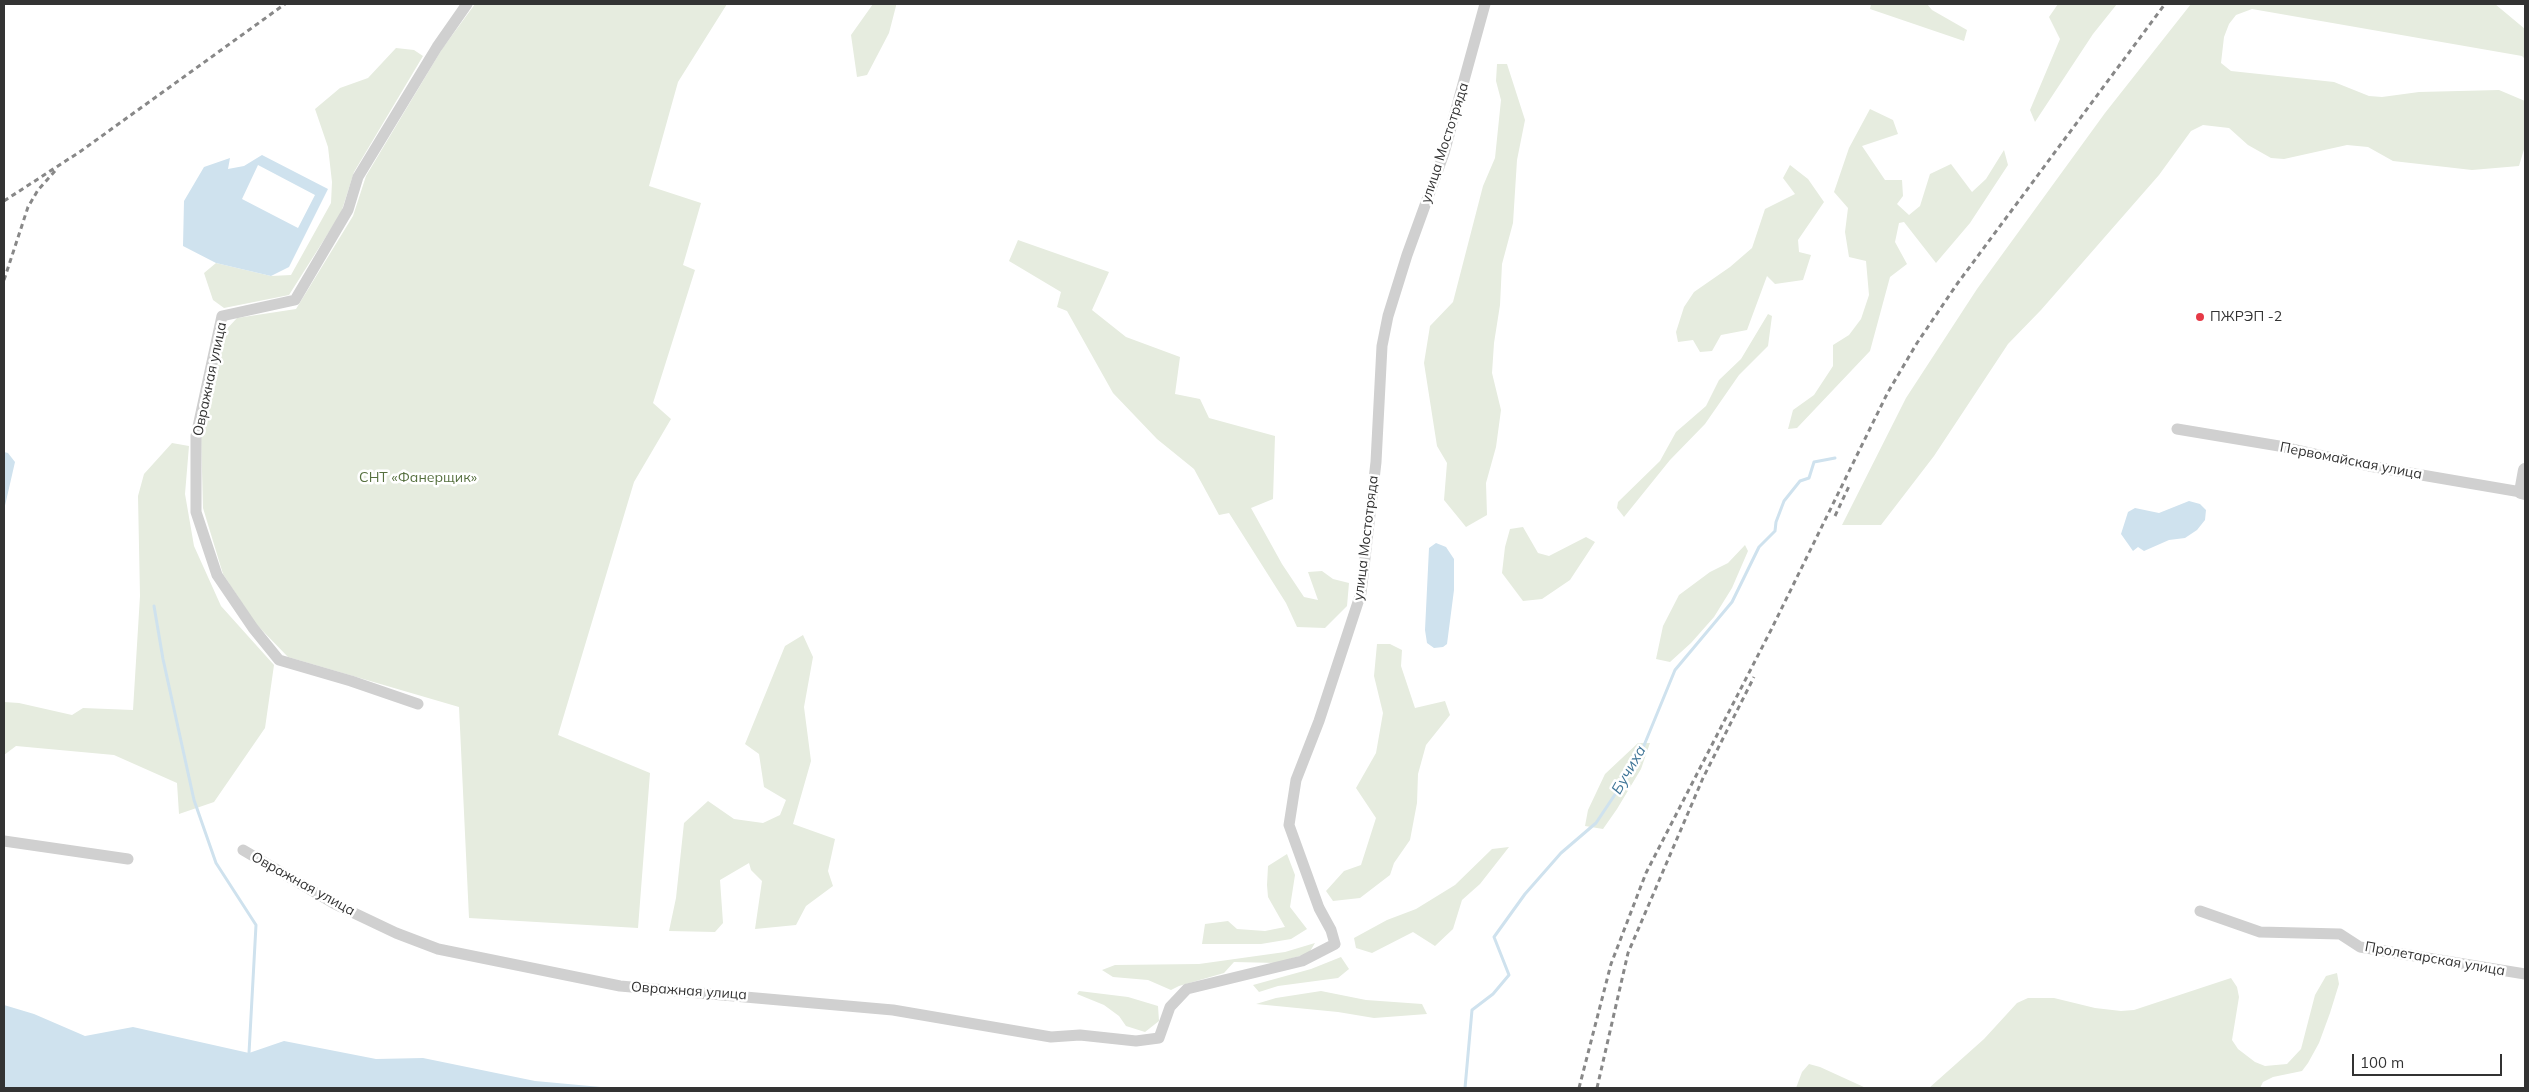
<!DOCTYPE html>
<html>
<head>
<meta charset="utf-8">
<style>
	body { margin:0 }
	#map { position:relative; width:2529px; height:1092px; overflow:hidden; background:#fff; font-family:Mulish,sans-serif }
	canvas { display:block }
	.frame { position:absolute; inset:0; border:5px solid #333; pointer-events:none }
	.scale { position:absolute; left:2352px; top:1054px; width:150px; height:22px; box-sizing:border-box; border:2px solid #333; border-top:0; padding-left:6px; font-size:15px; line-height:18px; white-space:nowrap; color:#333; -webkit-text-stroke:4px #fff; paint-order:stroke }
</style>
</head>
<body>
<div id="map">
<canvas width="2529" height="1092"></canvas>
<div class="frame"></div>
<div class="scale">100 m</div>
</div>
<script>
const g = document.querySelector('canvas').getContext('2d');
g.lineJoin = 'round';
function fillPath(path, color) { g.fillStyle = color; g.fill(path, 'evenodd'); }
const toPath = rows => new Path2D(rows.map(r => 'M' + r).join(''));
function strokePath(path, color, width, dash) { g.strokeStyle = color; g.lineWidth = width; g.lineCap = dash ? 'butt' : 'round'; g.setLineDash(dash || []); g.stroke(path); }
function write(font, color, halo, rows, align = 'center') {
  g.font = font + ' Mulish,sans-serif'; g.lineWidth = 5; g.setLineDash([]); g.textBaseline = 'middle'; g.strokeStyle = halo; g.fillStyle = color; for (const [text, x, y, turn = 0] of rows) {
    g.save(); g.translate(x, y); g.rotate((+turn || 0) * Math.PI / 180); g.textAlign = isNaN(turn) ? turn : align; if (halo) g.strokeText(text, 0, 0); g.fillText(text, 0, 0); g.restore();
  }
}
fillPath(toPath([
	[475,4,727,4,678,82,649,186,701,203,683,265,695,270,653,403,671,419,634,482,558,735,650,773,638,928,469,918,459,707,288,657,256,624,223,574,203,508,201,434,224,332,237,318,296,309,353,216,366,176,442,49],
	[873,4,896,4,896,6,889,33,867,75,857,77,851,35],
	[1871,4,1927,4,1932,10,1967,30,1964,41,1870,9],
	[2058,4,2117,4,2093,34,2035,122,2030,110,2060,39,2049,17],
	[2191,4,2495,4,2525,29,2525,59,2522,56,2252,9,2236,15,2229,24,2224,37,2221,63,2231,71,2334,82,2369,96,2382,97,2419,92,2499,90,2525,101,2525,146,2519,166,2472,170,2393,161,2368,147,2347,145,2284,159,2271,158,2248,145,2229,128,2203,125,2191,131,2159,175,2041,310,2008,344,1934,456,1881,525,1842,525,1906,398,1977,289,2105,113],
	[396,48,414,50,423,56,354,172,341,213,289,295,224,308,213,300,204,273,216,263,271,276,291,275,331,203,332,182,328,147,315,109,340,88,368,78],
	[1497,64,1507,64,1525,120,1517,160,1513,223,1502,264,1500,305,1494,343,1492,373,1501,410,1496,447,1486,483,1487,515,1466,527,1444,500,1447,463,1437,446,1424,363,1430,326,1453,302,1483,186,1495,158,1501,100,1496,81],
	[1870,109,1893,120,1898,134,1862,146,1885,180,1902,180,1903,196,1897,204,1909,215,1920,206,1930,174,1951,164,1972,192,1986,179,2004,150,2008,165,1970,223,1936,263,1904,222,1899,223,1895,242,1907,264,1890,277,1870,351,1797,428,1788,429,1793,410,1814,395,1833,366,1833,345,1849,335,1861,319,1869,295,1866,261,1849,257,1845,232,1848,208,1834,192,1849,148],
	[1790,165,1808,179,1824,202,1798,240,1799,252,1811,255,1803,280,1775,284,1767,276,1747,330,1721,335,1712,351,1700,352,1693,340,1678,342,1676,332,1684,307,1694,292,1730,267,1752,248,1765,209,1795,194,1783,178],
	[1018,240,1109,272,1092,310,1126,337,1180,357,1175,394,1200,399,1209,418,1275,436,1273,499,1251,508,1282,564,1304,597,1318,600,1308,572,1322,571,1333,579,1349,583,1347,606,1325,628,1297,627,1286,603,1229,513,1219,515,1194,469,1157,439,1113,393,1067,311,1057,307,1061,292,1009,261],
	[1768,314,1772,316,1768,346,1739,375,1705,424,1670,460,1624,517,1617,508,1618,502,1660,461,1676,432,1706,406,1719,380,1741,359],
	[172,443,189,446,185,494,194,546,221,606,274,665,265,728,214,802,179,814,177,783,114,755,16,746,4,755,4,702,19,703,72,715,83,708,133,710,140,596,138,496,144,474],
	[1523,527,1538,553,1549,556,1586,537,1595,542,1570,580,1542,599,1523,601,1502,573,1505,547,1510,529],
	[1745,545,1748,551,1732,588,1714,617,1691,643,1670,662,1656,659,1663,626,1679,595,1710,572,1728,563],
	[803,635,813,657,804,707,811,761,793,824,835,839,828,871,833,886,806,906,796,925,755,929,762,881,751,870,749,863,720,880,723,923,715,932,669,931,676,898,684,823,708,801,734,819,763,823,780,815,786,800,764,787,759,754,745,744,785,646],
	[1377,644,1390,644,1402,650,1401,666,1415,708,1445,701,1450,715,1426,745,1418,774,1417,803,1410,840,1394,863,1390,875,1360,898,1333,901,1326,891,1344,871,1361,865,1376,818,1356,788,1376,753,1383,713,1374,676],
	[1638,743,1650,743,1641,769,1617,809,1603,829,1585,826,1588,810,1605,774],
	[1509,847,1480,884,1462,900,1453,929,1435,946,1413,932,1372,953,1356,948,1354,938,1387,920,1416,909,1455,885,1492,849],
	[1287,854,1295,875,1290,907,1307,929,1291,939,1261,944,1202,944,1205,924,1228,921,1237,929,1265,931,1285,927,1268,897,1267,885,1268,866],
	[1315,943,1309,953,1277,963,1234,962,1224,973,1179,986,1171,990,1148,980,1113,977,1102,970,1115,965,1199,964,1285,952],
	[1341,957,1349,969,1338,978,1278,986,1259,992,1253,985,1311,969],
	[2337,973,2339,984,2330,1013,2319,1043,2308,1063,2302,1071,2273,1077,2263,1082,2260,1088,1929,1088,1984,1039,2017,1003,2028,998,2054,998,2095,1008,2121,1011,2134,1010,2231,978,2237,987,2239,997,2232,1040,2238,1049,2255,1062,2265,1066,2287,1064,2301,1049,2315,995,2326,976],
	[1079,991,1128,997,1158,1006,1159,1021,1145,1032,1126,1026,1119,1016,1104,1005,1077,994],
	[1321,991,1366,1000,1422,1004,1427,1014,1374,1018,1338,1012,1256,1004,1276,998],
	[1809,1064,1820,1067,1866,1088,1796,1088,1802,1072]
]), '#e6ecdf');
fillPath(toPath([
	[262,155,328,189,289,267,271,276,216,263,183,246,184,201,204,167,230,158,228,169,244,166],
	[258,165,315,195,298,228,242,199],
	[4,452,8,453,15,462,4,510],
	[2189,501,2200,504,2206,510,2205,520,2197,530,2185,538,2169,540,2144,551,2138,547,2133,551,2121,534,2128,512,2135,508,2159,513],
	[1436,543,1446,547,1454,559,1454,590,1447,644,1443,647,1434,648,1427,643,1425,630,1429,548],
	[4,1005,34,1014,85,1036,133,1027,249,1053,284,1041,376,1059,423,1058,535,1081,612,1088,4,1088]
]), '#cfe2ee');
strokePath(toPath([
	[154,606,163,659,194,800,216,863,256,925,249,1053],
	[1465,1088,1472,1010,1493,994,1509,975,1494,937,1525,894,1561,853,1596,823,1638,760,1675,670,1732,602,1759,547,1775,531,1776,522,1784,501,1800,481,1809,478,1814,462,1835,458]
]), '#cfe2ee', 3);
strokePath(toPath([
	[2177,429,2279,446,2369,466,2521,492],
	[418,704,351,681,279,660,253,628,217,575,196,512,196,436,222,316,295,300,348,210,358,177,437,47,467,4],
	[4,841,128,859],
	[243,850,335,904,396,933,438,949,620,986,893,1010,1051,1037,1080,1035,1136,1041,1159,1038,1170,1007,1187,989,1302,961,1335,944,1331,930,1319,908,1289,825,1296,780,1319,721,1361,593,1376,462,1382,346,1388,316,1407,255,1444,153,1485,4],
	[2200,911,2260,932,2340,934,2360,947,2525,974]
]), '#d0d0d0', 11);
strokePath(toPath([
	[2525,470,2521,492,2525,493]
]), '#d0d0d0', 14);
strokePath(toPath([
	[4,201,81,151,285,4],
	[4,280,28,207,38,190,55,171],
	[1835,516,1850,484],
	[1579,1088,1611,964,1646,873,1771,630,1888,392,1917,343,1957,284,2165,4],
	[1597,1088,1628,953,1703,778,1754,677]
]), '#888', 3, [5, 4]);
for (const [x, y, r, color] of [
	[2200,317,5,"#e63946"]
]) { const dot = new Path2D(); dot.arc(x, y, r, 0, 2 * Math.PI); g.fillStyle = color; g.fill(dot); strokePath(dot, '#fff', 2); }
write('14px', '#333', '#fff', [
	["улица Мостотряда",1445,143,-72],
	["Овражная улица",210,379,-78],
	["Первомайская улица",2351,461,11],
	["улица Мостотряда",1366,538,-83],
	["Овражная улица",303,884,29],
	["Пролетарская улица",2435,959,10],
	["Овражная улица",689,991,4]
]);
write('14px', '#333', '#fff', [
	["ПЖРЭП -2",2210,317]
], 'left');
write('14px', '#56703f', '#fff', [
	["СНТ «Фанерщик»",418,478]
]);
write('italic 15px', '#3f7597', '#fff', [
	["Бучиха",1629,770,-60]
]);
</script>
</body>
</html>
